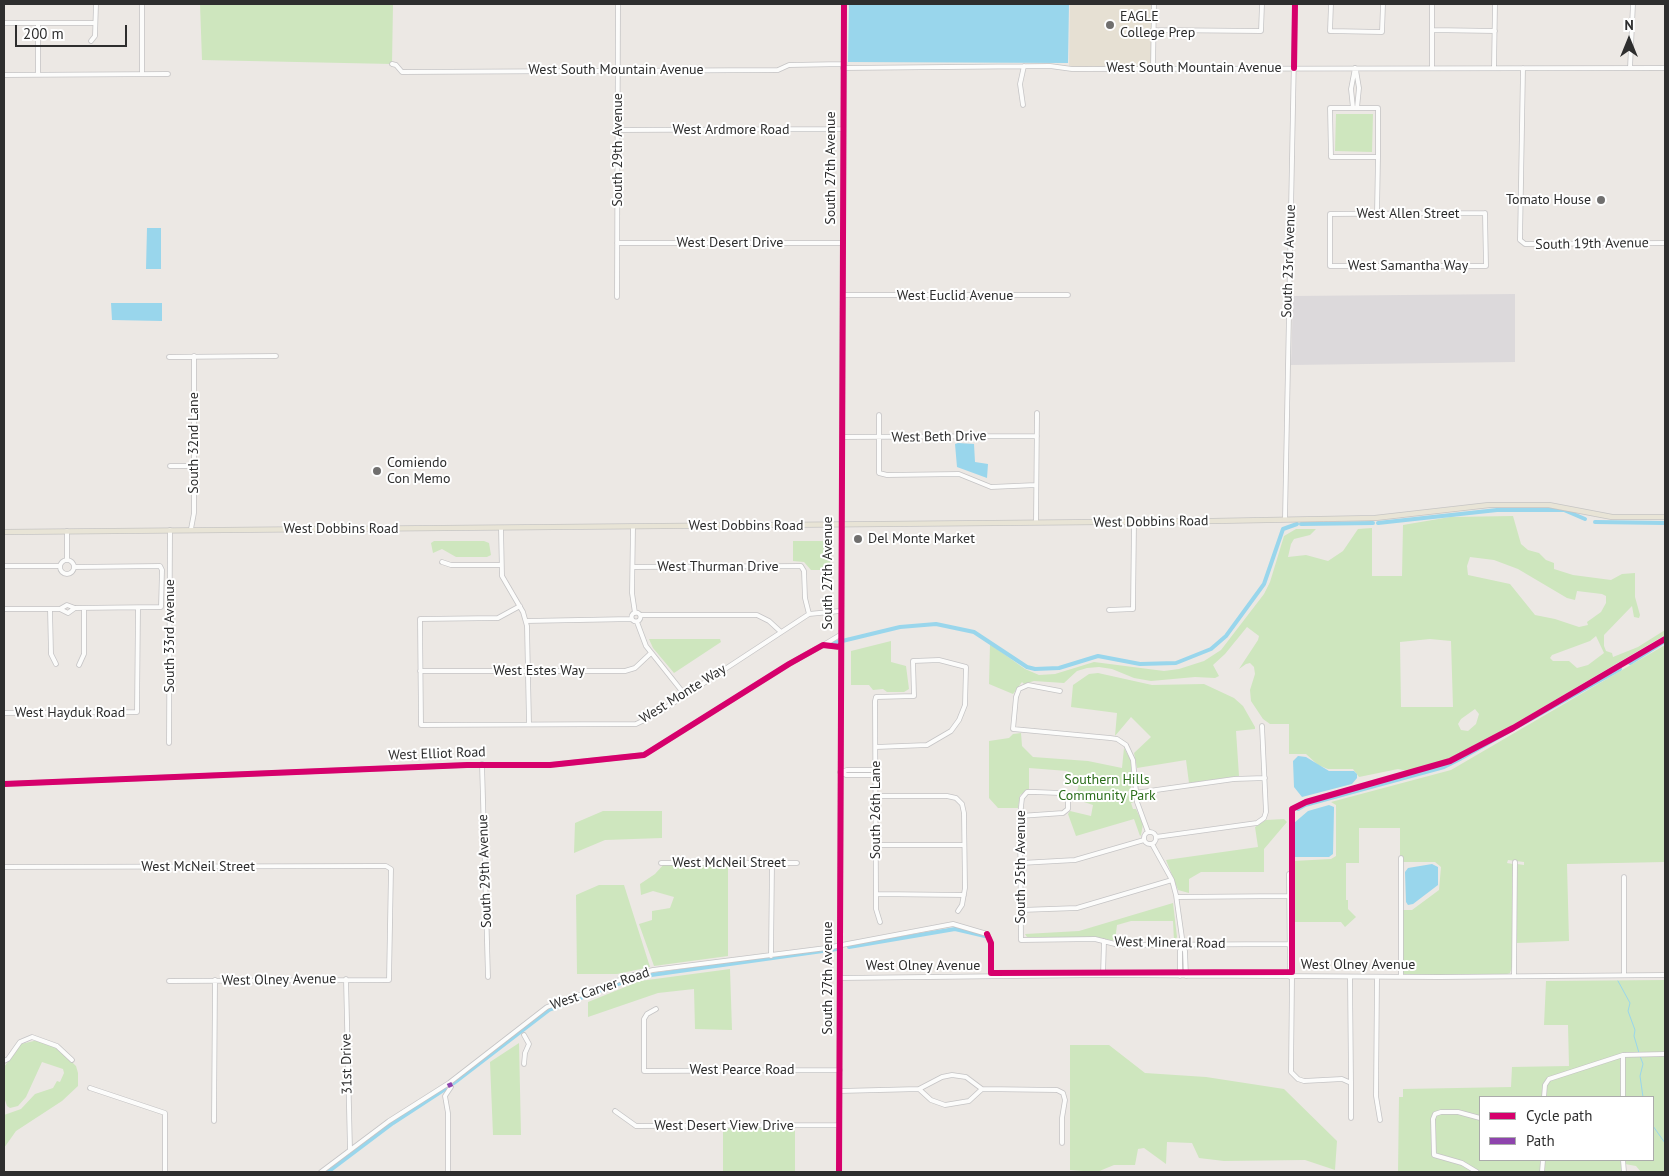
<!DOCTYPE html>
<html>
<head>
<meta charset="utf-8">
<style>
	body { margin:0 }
	#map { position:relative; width:1669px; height:1176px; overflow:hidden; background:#ece8e4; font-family:"PT Sans",sans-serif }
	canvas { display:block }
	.frame { position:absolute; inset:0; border:5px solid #2e2e2e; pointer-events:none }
	.legend { position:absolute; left:1479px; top:1096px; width:175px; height:65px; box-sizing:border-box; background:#fff; border:1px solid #ababab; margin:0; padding:6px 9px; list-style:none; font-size:15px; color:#2e2e2e }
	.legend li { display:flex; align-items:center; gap:10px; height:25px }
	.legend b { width:25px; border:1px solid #ababab }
	.north { position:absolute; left:1604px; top:15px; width:50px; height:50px; -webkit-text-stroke:4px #fff; paint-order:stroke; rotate:0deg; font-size:14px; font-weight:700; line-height:20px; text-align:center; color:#2e2e2e }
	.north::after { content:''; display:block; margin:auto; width:18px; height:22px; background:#2e2e2e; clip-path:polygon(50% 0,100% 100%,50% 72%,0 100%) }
	.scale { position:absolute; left:15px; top:25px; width:112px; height:22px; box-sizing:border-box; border:2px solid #2e2e2e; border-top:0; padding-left:6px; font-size:15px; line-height:18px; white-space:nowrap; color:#2e2e2e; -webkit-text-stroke:4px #fff; paint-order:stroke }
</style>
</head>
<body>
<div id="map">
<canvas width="1669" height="1176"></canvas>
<div class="frame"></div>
<ul class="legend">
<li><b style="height:6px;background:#d6006c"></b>Cycle path</li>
<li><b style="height:6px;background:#8e44ad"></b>Path</li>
</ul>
<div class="north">N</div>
<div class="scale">200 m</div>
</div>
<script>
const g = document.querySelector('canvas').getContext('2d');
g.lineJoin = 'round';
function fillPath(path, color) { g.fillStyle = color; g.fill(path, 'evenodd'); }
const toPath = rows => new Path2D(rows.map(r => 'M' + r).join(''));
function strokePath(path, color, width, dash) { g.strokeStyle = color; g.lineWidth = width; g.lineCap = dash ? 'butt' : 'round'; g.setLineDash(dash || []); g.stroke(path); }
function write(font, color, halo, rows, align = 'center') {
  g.font = font + ' "PT Sans",sans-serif'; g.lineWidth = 4; g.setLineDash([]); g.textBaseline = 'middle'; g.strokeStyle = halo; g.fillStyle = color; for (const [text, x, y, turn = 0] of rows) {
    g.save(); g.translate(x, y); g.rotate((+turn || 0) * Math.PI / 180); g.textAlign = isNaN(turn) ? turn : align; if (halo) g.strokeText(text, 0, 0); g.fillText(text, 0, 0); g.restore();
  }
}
fillPath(toPath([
	[1515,294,1515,362,1291,365,1293,296]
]), '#dcd9db');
fillPath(toPath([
	[1070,4,1151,4,1151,67,1069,67]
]), '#e6e0d3');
fillPath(toPath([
	[200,4,393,4,392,64,202,60],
	[1336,114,1373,114,1372,152,1335,151],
	[1513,516,1521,544,1528,550,1539,553,1546,560,1554,563,1554,569,1573,575,1611,580,1622,574,1635,573,1635,597,1640,615,1639,618,1634,617,1632,606,1604,635,1604,646,1606,651,1612,653,1613,657,1638,647,1665,630,1665,635,1499,733,1446,761,1408,771,1398,769,1359,777,1353,769,1328,769,1318,765,1306,754,1289,754,1289,724,1270,724,1263,719,1251,701,1250,690,1255,674,1254,667,1250,663,1246,664,1239,669,1258,640,1259,636,1247,627,1225,654,1213,665,1219,676,1215,678,1195,677,1151,681,1134,678,1112,669,1099,667,1087,668,1077,671,1064,683,1034,681,1024,684,1022,682,1013,694,989,684,990,644,1025,669,1039,675,1055,674,1094,662,1164,671,1179,669,1204,661,1221,650,1264,594,1270,582,1284,536,1296,529,1316,529,1310,535,1294,539,1291,544,1288,557,1306,555,1328,561,1343,551,1358,529,1372,528,1372,576,1402,576,1403,525,1450,517],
	[1470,557,1494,560,1518,569,1567,598,1575,600,1577,591,1602,594,1606,596,1606,603,1601,612,1587,622,1588,625,1579,627,1555,619,1535,615,1510,584,1468,575,1467,566],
	[1596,636,1604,653,1588,665,1577,668,1569,661,1553,661,1550,658,1552,655,1590,641],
	[1430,639,1451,641,1453,707,1401,707,1400,642],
	[1475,709,1479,714,1476,724,1468,731,1461,730,1458,724,1461,719],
	[434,541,484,541,489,543,491,555,487,557,456,557,442,549,433,553,431,543],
	[793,541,831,541,830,570,811,570,804,562,793,561],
	[649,639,720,639,721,642,674,673,653,648],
	[891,641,891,662,906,666,909,689,904,692,887,692,883,689,873,690,869,685,851,685,851,651],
	[1665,645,1665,862,1567,864,1569,941,1516,943,1517,864,1524,865,1524,862,1508,860,1507,863,1513,864,1512,967,1510,973,1505,975,1404,975,1402,970,1402,910,1412,910,1439,890,1441,867,1435,862,1400,862,1400,828,1359,828,1359,863,1346,863,1346,900,1348,900,1348,909,1356,917,1345,927,1341,922,1294,922,1291,876,1293,861,1331,859,1336,856,1336,805,1331,802,1451,770],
	[1098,673,1152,685,1204,684,1234,698,1243,706,1255,727,1255,729,1236,731,1239,776,1189,783,1186,760,1137,768,1134,753,1151,737,1131,717,1115,736,1117,713,1071,707,1073,685,1089,674],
	[1021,733,1022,746,1033,757,1088,761,1122,768,1124,748,1131,761,1131,791,1128,791,1129,797,1133,796,1134,802,1131,803,1133,809,1136,809,1143,824,1141,835,1140,836,1134,819,1076,836,1068,814,1070,811,1091,816,1093,805,1081,801,1076,796,1080,779,1067,771,1029,768,1029,789,1020,795,1018,808,998,808,989,798,989,741,1009,738,1013,734],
	[603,811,662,811,662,838,605,840,574,853,575,823],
	[1284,819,1287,822,1264,849,1264,872,1201,872,1189,879,1189,893,1178,890,1166,860,1258,847,1255,827,1266,820],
	[664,864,728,865,728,956,654,966,639,924,652,920,652,911,670,908,674,897,653,891,641,895,640,884,655,874],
	[599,885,624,885,650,967,617,974,577,974,576,895],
	[1173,903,1177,937,1174,941,1173,921,1131,921,1117,925,1115,941,1095,937,1027,937,1025,934,1079,931],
	[730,969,732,1030,695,1029,694,989,658,993,588,1017,588,1002,640,981],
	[1665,980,1665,1052,1620,1053,1621,1097,1480,1097,1480,1160,1621,1160,1623,1172,1398,1172,1399,1097,1403,1097,1403,1089,1511,1087,1512,1067,1569,1066,1568,1025,1544,1025,1546,981],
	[38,1040,58,1049,76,1066,78,1073,78,1086,62,1101,16,1131,4,1148,4,1115,21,1109,35,1094,53,1088,57,1081,60,1082,64,1073,63,1069,42,1062,26,1097,18,1106,10,1108,7,1106,4,1097,4,1067,21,1044],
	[519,1043,521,1135,493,1135,490,1062],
	[1070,1045,1109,1045,1145,1073,1206,1077,1284,1089,1337,1141,1335,1170,1305,1160,1224,1161,1199,1158,1192,1143,1167,1142,1166,1164,1144,1148,1138,1149,1135,1165,1114,1165,1097,1172,1070,1170],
	[1625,1056,1665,1056,1665,1172,1641,1172,1636,1166,1625,1164,1625,1160,1653,1160,1653,1097,1624,1097],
	[723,1127,795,1128,795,1172,723,1172]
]), '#cee6be');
fillPath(toPath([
	[849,4,1069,4,1068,63,848,62],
	[147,228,161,228,161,269,146,269],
	[111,303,162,303,162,321,112,320],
	[958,443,974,444,975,462,988,464,987,478,957,467,955,444],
	[1298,756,1306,757,1329,771,1354,771,1357,774,1357,778,1352,784,1302,797,1294,787,1293,761],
	[1329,805,1334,807,1334,810,1333,854,1329,857,1295,857,1294,823,1308,811],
	[1432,864,1438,867,1438,885,1413,904,1408,905,1406,902,1405,872,1408,868]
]), '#99d6ec');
strokePath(toPath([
	[1618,981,1630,1003,1628,1011,1635,1030,1634,1036,1639,1053],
	[1640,1056,1643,1064,1640,1076,1643,1097],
	[1653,1126,1665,1143]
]), '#99d6ec', 1);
strokePath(toPath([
	[1595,522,1665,523],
	[1378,523,1497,510,1564,510,1585,519],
	[1301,524,1373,523],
	[834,643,900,627,936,624,974,632,1027,667,1035,669,1059,668,1098,656,1140,664,1176,663,1211,649,1226,636,1264,584,1283,529,1297,524],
	[1630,663,1665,641],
	[1298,809,1305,805,1444,767,1458,760,1620,669],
	[849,947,955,929,985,936],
	[454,1083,549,1010,637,977,837,949],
	[328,1172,393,1123,445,1089]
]), '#99d6ec', 4);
const minor = toPath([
	[142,4,142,74],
	[1331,4,1330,31,1382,32,1383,4],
	[4,23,95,23],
	[38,23,38,75],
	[1153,30,1261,31,1262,4],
	[1432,30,1495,31],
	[91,41,95,36,96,4],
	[392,64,396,65,402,72,778,70,789,65,843,64],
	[843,68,1050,66,1072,69,1665,68],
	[1153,68,1154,4],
	[1432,68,1432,4],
	[1494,68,1495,4],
	[1523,68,1520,240,1525,244,1665,243],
	[1630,68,1633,4],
	[1356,70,1359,88,1357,108],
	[4,75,168,74],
	[1023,105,1020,84,1024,66],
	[1353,108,1351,89,1355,68],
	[618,130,843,129],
	[1377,213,1378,157,1378,108,1330,108,1331,157,1378,157],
	[1485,213,1486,266,1330,266,1330,214,1485,213],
	[617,243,843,243],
	[843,295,1068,295],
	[617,297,618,4],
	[169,357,276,356],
	[879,415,879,473,887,475,959,474,991,487,1036,485],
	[842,437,1037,436],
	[170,466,194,466],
	[1285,519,1295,4],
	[1036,522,1037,413],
	[633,527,632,593,635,613],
	[501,528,502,576,523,612,527,626,529,724],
	[191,529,194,513,194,356],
	[67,531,67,560],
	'60 567a7 7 0 1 1 14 0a7 7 0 1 1-14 0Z',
	[442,562,451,565,501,565],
	[4,566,60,566],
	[633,567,801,566,804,571,805,598,809,614],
	[520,606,498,618,420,619,421,725,636,724,655,715,809,614,840,611],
	[4,609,60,609,67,605,75,608,161,607,162,570,160,566,74,567],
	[50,609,51,654,56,664],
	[60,609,68,613,75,608],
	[1109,610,1133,609,1134,522],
	'631.5 617a4.5 4.5 0 1 1 9 0a4.5 4.5 0 1 1-9 0Z',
	[640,615,757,615,769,621,781,632],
	[526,621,632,619],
	[637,622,646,646,685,695],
	[825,644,840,635],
	[79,665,84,654,84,608],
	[420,671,625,671,635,668,651,653],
	[1060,691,1028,685,1019,689,1016,697,1013,729,1110,738,1117,739,1126,745,1133,760,1137,802,1148,832],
	[4,713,137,712,138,608],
	[169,743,170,530],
	[876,747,927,745,951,731,959,720,965,705,966,667,939,660,913,661,914,696,876,697,875,701,876,894,876,909,880,922],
	[482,764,488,977],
	[840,772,846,775,876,775],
	[841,772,847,770,876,770],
	[4,784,467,765,550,765,644,755,789,664,823,645,840,647],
	[1135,793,1234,779,1265,778],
	[876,796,947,796,956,798,962,804,964,813,965,888,962,905,958,911],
	[1020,816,1063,813,1068,809,1068,800,1060,793,1035,792,1027,792,1022,798,1020,816,1021,940,1095,939,1119,945,1290,944],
	'1144 838a6 6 0 1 1 12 0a6 6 0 1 1-12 0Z',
	[1156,837,1257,823,1264,818,1266,812,1262,726],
	[1152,844,1172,880,1176,895,1183,945,1185,951,1186,976],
	[876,845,964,845],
	[1401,858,1401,977],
	[661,863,797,863],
	[1021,863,1075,860,1144,840],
	[4,867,376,866,386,866,391,869,389,980,169,981],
	[1289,874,1290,977],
	[876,894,964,895],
	[1177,897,1289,896],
	[1021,910,1077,908,1172,880],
	[771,956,772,863],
	[1103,975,1104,941],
	[1624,975,1624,877],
	[1180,976,1180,951,1183,945],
	[1514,976,1515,862],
	[1292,977,1291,1072,1298,1079,1304,1081,1342,1079,1351,1083,1351,1118],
	[1350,977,1351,1083],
	[1377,977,1376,1096,1380,1120],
	[840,978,1103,975,1439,977,1665,975],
	[346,979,350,1150],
	[656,1009,647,1014,644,1019,644,1071,840,1070],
	[4,1061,8,1059,20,1042,32,1037,57,1046,72,1060],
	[524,1064,525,1053,529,1044,524,1035],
	[90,1088,165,1113,165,1172],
	[919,1089,931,1100,945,1105,969,1101,982,1089],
	[840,1091,919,1089,942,1077,952,1075,966,1077,982,1089,1057,1090,1063,1093,1065,1100,1062,1118,1062,1143],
	[1544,1097,1545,1085,1549,1079,1623,1055,1665,1054],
	[1623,1097,1623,1055],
	[615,1111,636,1126,839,1125],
	[214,1121,215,980],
	[1623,1160,1624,1172],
	[321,1172,389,1121,449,1083,547,1007,630,976,653,970,826,948,953,924,987,934],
	[448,1172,448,1113,445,1096,451,1087],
	[839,1172,844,4],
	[1477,1172,1462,1163,1434,1155,1433,1119,1435,1114,1441,1112,1458,1112,1480,1118],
	[1542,1172,1543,1160]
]);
const major = toPath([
	[4,532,1213,521,1375,518,1489,505,1549,505,1612,517,1665,517]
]);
strokePath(minor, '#c5c4c5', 5.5);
strokePath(major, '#c6c5c4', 6);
strokePath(minor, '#fcfcfb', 4);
strokePath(major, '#e8e4d6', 4.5);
strokePath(toPath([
	[449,1083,451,1087]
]), '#8e44ad', 5, [10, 5]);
strokePath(toPath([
	[1294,68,1295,4],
	[4,784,467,765,550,765,644,755,789,664,823,645,840,647],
	[987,934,991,943,991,973,1292,972,1292,809,1306,802,1450,761,1513,728,1665,639],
	[839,1172,844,4]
]), '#d6006c', 6);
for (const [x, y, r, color] of [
	[1110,25,5,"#706f6e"],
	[1601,200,5,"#706f6e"],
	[377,471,5,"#706f6e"],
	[858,539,5,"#706f6e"]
]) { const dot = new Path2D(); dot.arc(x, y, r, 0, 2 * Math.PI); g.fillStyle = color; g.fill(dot); strokePath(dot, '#fff', 2); }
write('14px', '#2e2e2e', '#fff', [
	["EAGLE",1120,17],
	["College Prep",1120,33],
	["Tomato House",1591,200,"right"],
	["Comiendo",387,463],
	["Con Memo",387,479],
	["Del Monte Market",868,539]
], 'left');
write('14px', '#2e2e2e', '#fff', [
	["West South Mountain Avenue",1194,68],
	["West South Mountain Avenue",616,70],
	["West Ardmore Road",731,130],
	["South 29th Avenue",618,150,-90],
	["South 27th Avenue",831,168,-90],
	["West Allen Street",1408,214],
	["West Desert Drive",730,243],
	["South 19th Avenue",1592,244,-1],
	["South 23rd Avenue",1289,261,-88],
	["West Samantha Way",1408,266],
	["West Euclid Avenue",955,296],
	["West Beth Drive",939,437,-1],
	["South 32nd Lane",194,443,-90],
	["West Dobbins Road",1151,522,-1],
	["West Dobbins Road",746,526],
	["West Dobbins Road",341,529],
	["West Thurman Drive",718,567],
	["South 27th Avenue",828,573,-90],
	["South 33rd Avenue",170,636,-90],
	["West Estes Way",539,671],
	["West Monte Way",683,694,-32],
	["West Hayduk Road",70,713],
	["West Elliot Road",437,754,-2],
	["South 26th Lane",876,810,-90],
	["West McNeil Street",729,863],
	["West McNeil Street",198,867],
	["South 25th Avenue",1021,867,-90],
	["South 29th Avenue",485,871,-92],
	["West Mineral Road",1170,943,1],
	["West Olney Avenue",1358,965],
	["West Olney Avenue",923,966],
	["South 27th Avenue",828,978,-90],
	["West Olney Avenue",279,980,-1],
	["West Carver Road",600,989,-19],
	["31st Drive",347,1064,-91],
	["West Pearce Road",742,1070],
	["West Desert View Drive",724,1126]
]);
write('14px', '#2c6e1b', '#fff', [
	["Southern Hills",1107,780],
	["Community Park",1107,796]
]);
</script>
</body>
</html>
